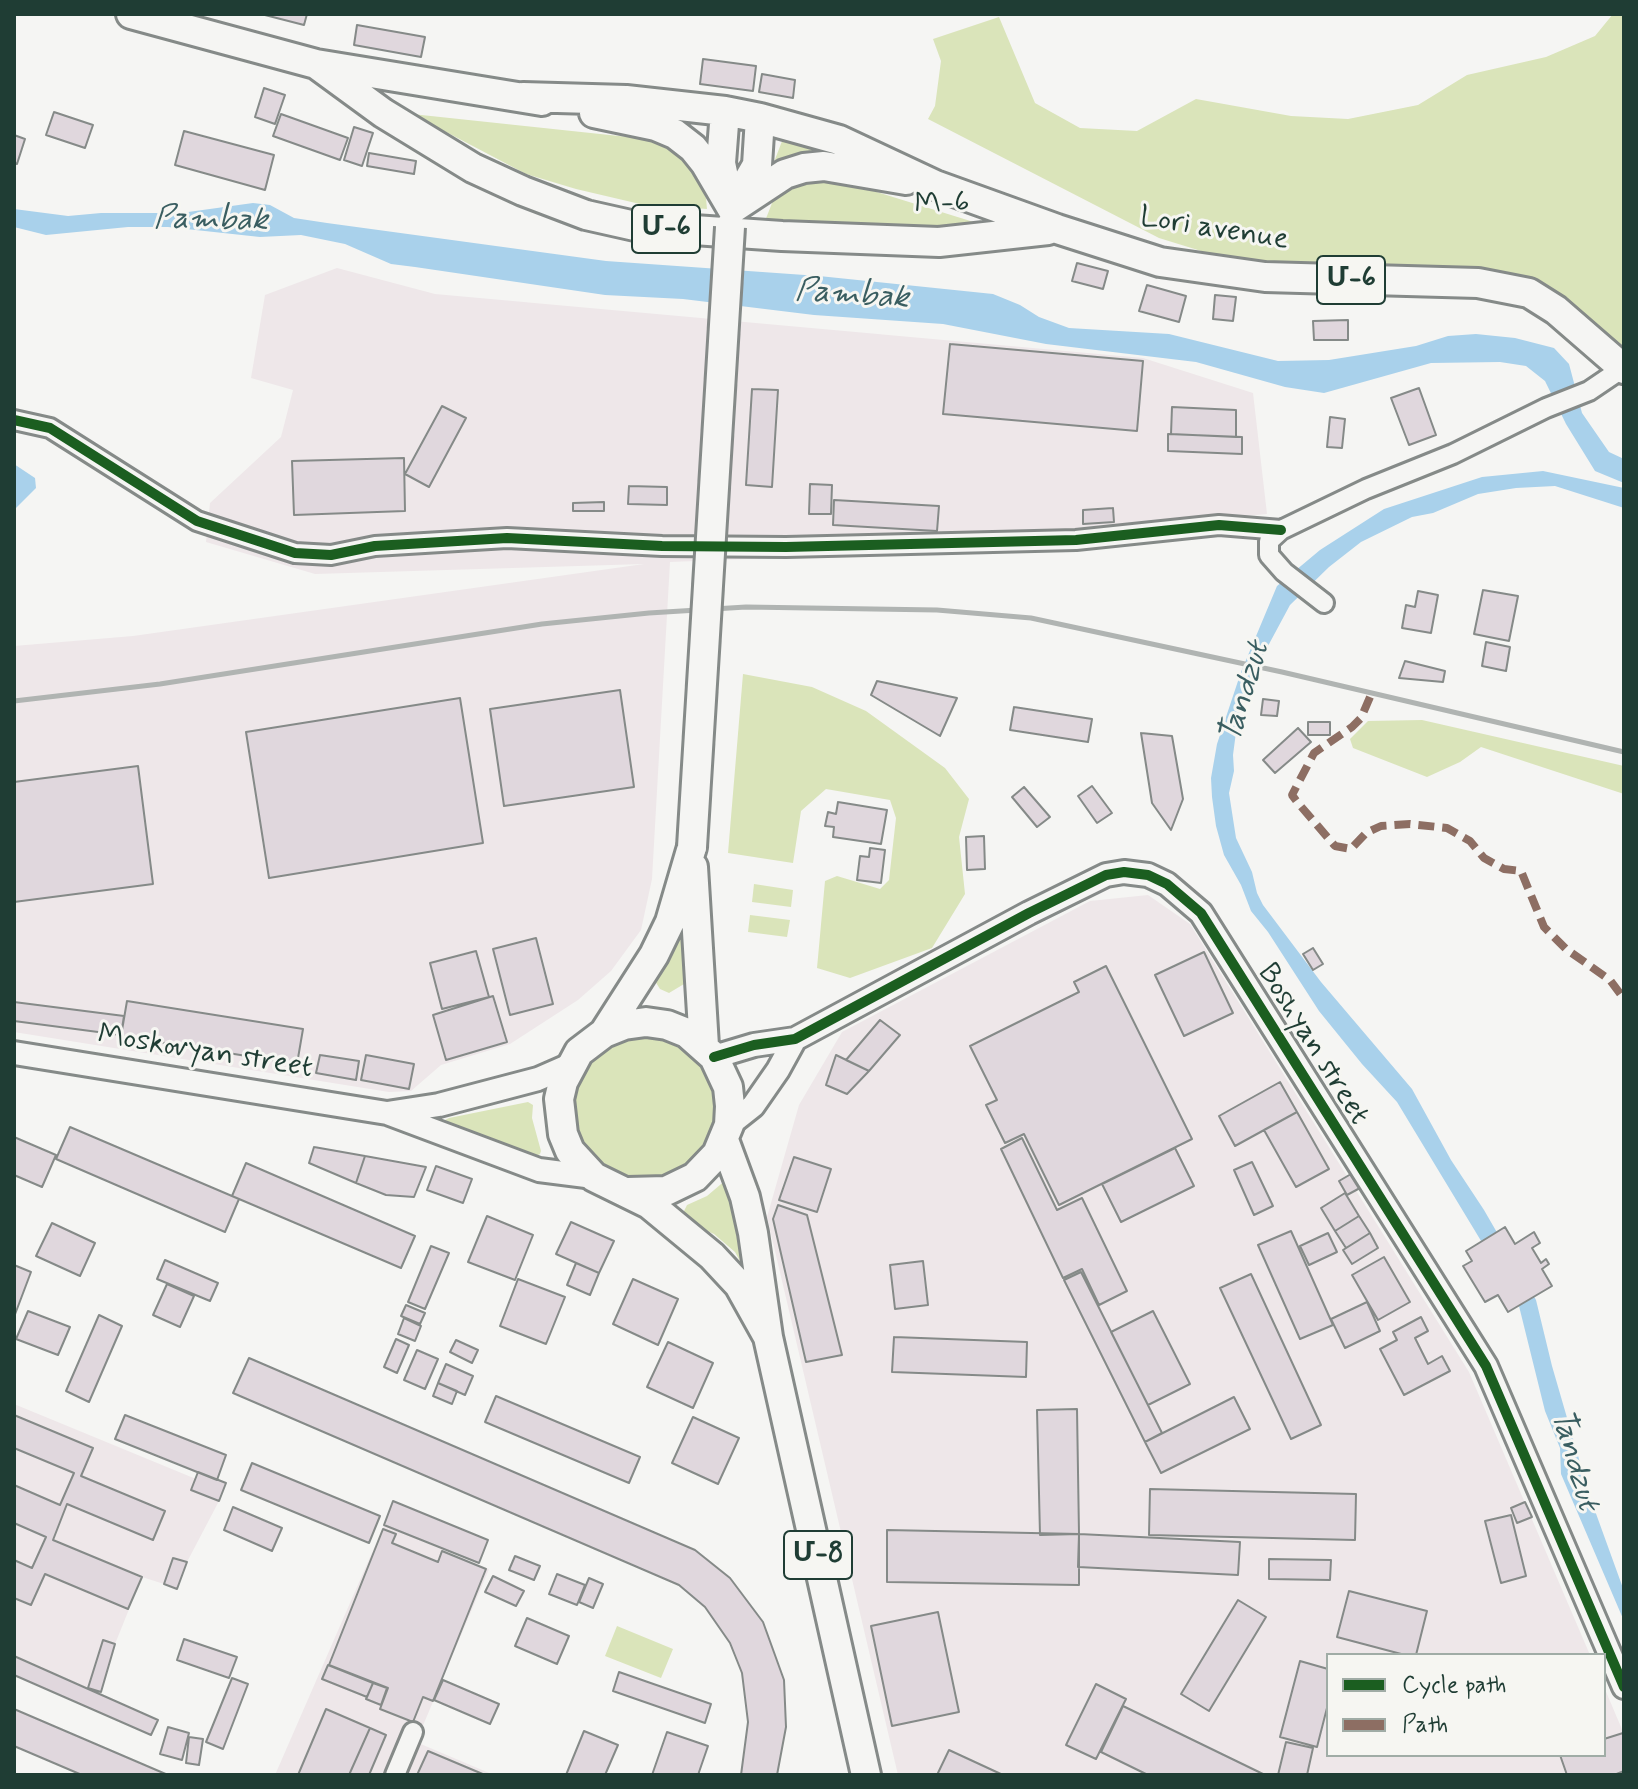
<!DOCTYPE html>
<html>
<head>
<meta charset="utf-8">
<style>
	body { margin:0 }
	#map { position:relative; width:1638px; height:1789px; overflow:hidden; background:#f5f5f3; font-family:Mynerve,sans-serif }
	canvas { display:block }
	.frame { position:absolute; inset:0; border:16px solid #1f3d34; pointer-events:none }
	.legend { position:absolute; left:1326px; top:1653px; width:280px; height:104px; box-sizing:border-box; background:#f6f6f2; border:2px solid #a0aca6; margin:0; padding:10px 14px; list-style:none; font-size:24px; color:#1f3d34 }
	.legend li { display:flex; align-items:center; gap:16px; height:40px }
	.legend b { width:40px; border:2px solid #a0aca6 }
</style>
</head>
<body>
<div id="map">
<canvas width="1638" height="1789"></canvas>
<div class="frame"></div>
<ul class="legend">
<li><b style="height:10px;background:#1b5e20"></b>Cycle path</li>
<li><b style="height:10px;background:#8d6e63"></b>Path</li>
</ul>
</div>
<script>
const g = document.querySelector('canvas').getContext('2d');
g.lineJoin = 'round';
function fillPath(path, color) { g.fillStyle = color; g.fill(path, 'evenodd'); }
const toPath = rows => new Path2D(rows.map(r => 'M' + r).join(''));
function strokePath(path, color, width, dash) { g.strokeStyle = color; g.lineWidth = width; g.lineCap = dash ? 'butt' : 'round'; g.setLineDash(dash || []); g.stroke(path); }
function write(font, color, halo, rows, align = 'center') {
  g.font = font + ' Mynerve,"Noto Sans Armenian",sans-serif'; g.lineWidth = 6; g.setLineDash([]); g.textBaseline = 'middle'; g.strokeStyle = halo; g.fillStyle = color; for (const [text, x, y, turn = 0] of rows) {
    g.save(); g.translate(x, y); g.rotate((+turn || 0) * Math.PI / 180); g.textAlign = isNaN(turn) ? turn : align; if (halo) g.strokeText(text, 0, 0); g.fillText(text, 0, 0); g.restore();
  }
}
fillPath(toPath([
	[337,268,435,294,1143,358,1253,393,1267,514,1149,525,1082,546,670,562,652,879,641,930,611,971,578,1000,510,1044,441,1065,411,1091,389,1092,14,1032,14,646,133,636,644,564,315,574,206,542,210,503,281,437,293,390,251,378,265,295],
	[1148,895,1190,924,1469,1372,1590,1655,1328,1655,1328,1755,1604,1755,1604,1687,1624,1734,1624,1775,898,1775,767,1217,799,1105,842,1032,1090,901],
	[14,1404,196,1479,191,1490,219,1501,187,1562,173,1558,164,1584,142,1577,115,1644,103,1641,88,1688,14,1656],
	[384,1525,489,1569,416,1742,494,1775,275,1775]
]), '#eee7e9');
fillPath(toPath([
	[1613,14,1624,14,1624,350,1539,282,1424,267,1303,267,1227,259,1159,238,928,119,935,106,941,61,933,39,999,17,1035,103,1080,128,1137,131,1196,99,1291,116,1348,119,1418,105,1467,75,1546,57,1595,36],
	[412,114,647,139,670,149,693,169,706,198,707,209,640,204,576,189,526,174],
	[784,136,828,149,788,156,774,162],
	[811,176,851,184,993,228,836,230,765,221,774,198,786,183],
	[743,674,812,687,866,711,945,768,969,799,959,837,965,894,932,948,850,978,817,968,825,881,837,876,880,889,889,880,896,818,890,800,826,789,801,811,793,863,728,853],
	[1422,720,1624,766,1624,794,1481,747,1460,762,1427,777,1353,748,1350,739,1368,721],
	[754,884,793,890,791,907,752,902],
	[686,915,684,984,669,993,660,989,655,981,657,973,679,938],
	[750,915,790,920,787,937,748,932],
	'573 1108a73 73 0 1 1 146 0a73 73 0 1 1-146 0Z',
	[528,1102,533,1105,532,1118,541,1151,540,1154,536,1156,445,1123,445,1120,449,1118],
	[727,1179,750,1279,735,1252,714,1234,685,1221,682,1215,687,1205,707,1196],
	[617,1626,673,1649,661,1678,605,1656]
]), '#dae4ba');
fillPath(toPath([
	[253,203,270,205,294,218,327,223,606,261,819,276,993,294,1020,305,1039,317,1069,328,1169,334,1278,361,1329,360,1416,346,1448,336,1476,334,1515,338,1554,348,1569,364,1582,413,1609,452,1624,459,1624,483,1595,471,1566,424,1545,381,1526,366,1500,362,1431,363,1324,393,1285,387,1196,362,1046,344,943,324,814,315,683,299,605,295,415,267,391,264,345,244,301,235,260,237,168,227,128,227,46,235,14,227,14,209,68,216,101,213,181,213],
	[14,464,35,478,36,488,14,510],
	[1543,471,1624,488,1624,508,1555,486,1516,488,1478,494,1433,513,1412,517,1361,542,1329,567,1290,605,1261,659,1238,717,1233,755,1234,771,1229,793,1236,838,1252,872,1257,893,1263,905,1321,982,1412,1089,1451,1160,1484,1210,1536,1300,1552,1366,1590,1497,1624,1591,1624,1621,1561,1474,1560,1448,1545,1411,1518,1302,1397,1102,1362,1064,1319,1011,1268,932,1251,911,1241,885,1224,855,1216,826,1212,797,1211,778,1217,744,1241,672,1277,586,1320,550,1384,509,1482,477]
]), '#a9d1eb');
const building = toPath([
	[261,14,307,14,304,25,261,14],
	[357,25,425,37,421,57,354,45,357,25],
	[703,59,756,66,753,91,700,84,703,59],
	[762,74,795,80,793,98,759,92,762,74],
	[264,88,285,95,275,124,255,117,264,88],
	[54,112,93,125,85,148,46,135,54,112],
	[281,114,348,138,340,160,273,136,281,114],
	[354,127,373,133,362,166,344,160,354,127],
	[184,131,274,155,265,190,175,165,184,131],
	[14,135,25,139,17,164,14,163,14,135],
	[369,153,416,161,414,174,367,166,369,153],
	[1077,263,1108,271,1103,289,1072,281,1077,263],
	[1147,285,1186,296,1179,322,1139,311,1147,285],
	[1215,295,1236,297,1233,321,1213,319,1215,295],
	[1348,320,1348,340,1314,340,1313,321,1348,320],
	[950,344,1143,361,1137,431,943,414,950,344],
	[1419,388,1436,435,1409,445,1391,398,1419,388],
	[752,389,778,390,772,487,746,485,752,389],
	[442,406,466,418,429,487,405,474,442,406],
	[1172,407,1236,410,1236,437,1171,434,1172,407],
	[1330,417,1345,419,1342,448,1327,447,1330,417],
	[1168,434,1242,437,1242,454,1168,451,1168,434],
	[404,458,405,511,294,515,292,461,404,458],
	[810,484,832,485,831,514,809,514,810,484],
	[629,486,667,487,667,505,628,504,629,486],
	[834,500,939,506,937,531,833,525,834,500],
	[604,502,604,511,573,511,573,503,604,502],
	[1113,508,1114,522,1083,524,1083,510,1113,508],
	[1483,590,1518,596,1509,641,1474,634,1483,590],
	[1418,591,1438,595,1431,633,1402,628,1406,605,1415,607,1418,591],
	[1486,642,1510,647,1506,671,1482,666,1486,642],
	[1405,661,1445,671,1443,682,1399,678,1405,661],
	[877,681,957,698,940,736,871,695,877,681],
	[620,690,634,787,504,806,490,709,620,690],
	[460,698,483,843,269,878,246,732,460,698],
	[1263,699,1279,701,1277,716,1261,715,1263,699],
	[1014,707,1092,719,1088,742,1010,730,1014,707],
	[1308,722,1330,722,1330,735,1308,735,1308,722],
	[1298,728,1311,742,1275,773,1263,760,1298,728],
	[1141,733,1172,736,1183,799,1171,830,1152,803,1141,733],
	[138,766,153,884,14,902,14,782,138,766],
	[1092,786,1112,813,1097,823,1078,796,1092,786],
	[1024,787,1050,817,1037,827,1012,797,1024,787],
	[838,802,887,810,881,844,833,837,834,827,825,826,828,812,836,814,838,802],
	[984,836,985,869,967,870,966,837,984,836],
	[870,848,885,850,881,883,857,880,860,856,869,857,870,848],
	[536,938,553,1004,510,1015,493,949,536,938],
	[1313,948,1323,964,1313,970,1303,954,1313,948],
	[476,951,489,997,442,1009,430,963,476,951],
	[1204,952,1233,1013,1184,1036,1155,975,1204,952],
	[1106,966,1192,1139,1059,1205,1024,1134,1005,1143,986,1105,997,1100,970,1046,1079,992,1074,982,1106,966],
	[493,996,507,1042,446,1060,433,1015,493,996],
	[127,1001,303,1029,297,1064,121,1036,127,1001],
	[14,1002,124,1016,121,1035,14,1021,14,1002],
	[880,1020,900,1035,869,1071,846,1060,880,1020],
	[320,1055,359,1061,356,1080,316,1073,320,1055],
	[366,1055,414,1064,409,1089,361,1080,366,1055],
	[836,1055,869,1071,847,1094,826,1085,836,1055],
	[1280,1082,1297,1112,1235,1146,1219,1116,1280,1082],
	[1297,1112,1329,1169,1296,1187,1264,1130,1297,1112],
	[70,1127,239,1199,225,1232,56,1159,70,1127],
	[14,1137,56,1155,42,1187,14,1175,14,1137],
	[1022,1138,1057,1210,1082,1198,1127,1291,1099,1305,1082,1269,1063,1278,1001,1149,1022,1138],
	[314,1147,365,1156,356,1183,309,1163,314,1147],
	[1175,1148,1194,1186,1121,1222,1102,1184,1175,1148],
	[365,1156,426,1167,414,1197,386,1195,356,1183,365,1156],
	[794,1157,831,1169,817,1212,779,1200,794,1157],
	[1252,1162,1273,1206,1254,1215,1234,1170,1252,1162],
	[246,1163,415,1236,401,1268,232,1196,246,1163],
	[436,1166,472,1179,463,1203,427,1190,436,1166],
	[1351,1174,1360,1188,1347,1195,1339,1181,1351,1174],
	[1345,1193,1359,1216,1335,1231,1321,1208,1345,1193],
	[778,1205,807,1215,842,1355,806,1362,773,1219,778,1205],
	[487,1216,533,1235,515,1280,468,1262,487,1216],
	[1359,1216,1370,1233,1346,1248,1335,1231,1359,1216],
	[571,1222,614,1241,599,1273,556,1254,571,1222],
	[52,1223,95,1243,80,1276,36,1256,52,1223],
	[1505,1227,1515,1244,1534,1232,1540,1243,1532,1248,1541,1263,1546,1259,1549,1264,1542,1269,1552,1286,1508,1312,1498,1295,1485,1302,1463,1266,1472,1261,1466,1251,1505,1227],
	[1291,1231,1333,1325,1300,1339,1258,1245,1291,1231],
	[1328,1233,1337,1252,1309,1265,1300,1246,1328,1233],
	[1370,1233,1378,1248,1352,1264,1343,1250,1370,1233],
	[431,1246,449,1253,425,1309,408,1302,431,1246],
	[1384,1257,1410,1302,1378,1320,1352,1275,1384,1257],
	[165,1260,218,1283,210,1301,157,1279,165,1260],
	[923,1261,928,1305,895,1309,890,1265,923,1261],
	[576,1263,599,1273,590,1295,567,1285,576,1263],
	[14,1265,31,1272,14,1317,14,1265],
	[1081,1272,1162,1433,1145,1442,1064,1280,1081,1272],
	[1251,1274,1321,1425,1291,1439,1220,1288,1251,1274],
	[518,1279,565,1297,546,1344,500,1326,518,1279],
	[633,1279,678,1299,658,1345,613,1324,633,1279],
	[167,1284,194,1296,180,1327,153,1315,167,1284],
	[1367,1302,1380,1331,1345,1348,1331,1319,1367,1302],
	[406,1305,425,1313,420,1324,401,1316,406,1305],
	[28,1311,70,1327,58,1355,16,1339,28,1311],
	[1153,1311,1190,1384,1148,1405,1111,1332,1153,1311],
	[99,1315,122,1326,89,1402,66,1391,99,1315],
	[1421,1317,1428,1331,1415,1338,1428,1364,1442,1356,1450,1371,1404,1395,1380,1349,1397,1340,1393,1332,1421,1317],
	[404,1318,421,1326,415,1341,398,1334,404,1318],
	[894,1337,1027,1342,1026,1377,892,1372,894,1337],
	[396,1339,409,1345,397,1373,384,1367,396,1339],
	[456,1340,478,1350,472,1363,450,1352,456,1340],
	[668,1342,713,1363,693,1408,647,1387,668,1342],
	[417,1350,438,1359,425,1389,404,1380,417,1350],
	[249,1358,695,1550,730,1578,763,1622,784,1680,786,1727,777,1775,741,1775,748,1722,742,1673,730,1643,705,1607,679,1585,233,1393,249,1358],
	[446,1364,473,1376,465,1395,438,1383,446,1364],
	[438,1383,457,1391,452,1404,433,1396,438,1383],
	[496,1396,640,1457,629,1483,485,1422,496,1396],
	[1234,1397,1250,1429,1161,1473,1145,1442,1234,1397],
	[1077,1409,1079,1534,1040,1535,1037,1410,1077,1409],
	[14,1415,93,1448,81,1476,165,1511,153,1540,67,1504,53,1540,142,1577,128,1609,45,1574,31,1605,14,1598,14,1560,32,1568,46,1537,14,1523,14,1485,60,1505,74,1473,14,1448,14,1415],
	[125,1415,226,1455,217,1480,115,1439,125,1415],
	[693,1417,739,1438,718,1484,672,1463,693,1417],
	[252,1463,380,1516,369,1543,241,1490,252,1463],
	[198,1472,226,1483,219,1501,191,1490,198,1472],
	[1150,1489,1356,1494,1355,1540,1149,1535,1150,1489],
	[393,1501,488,1540,479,1563,384,1525,393,1501],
	[1525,1502,1532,1517,1517,1523,1511,1508,1525,1502],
	[233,1507,282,1528,272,1551,224,1530,233,1507],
	[1511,1515,1526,1576,1501,1583,1485,1521,1511,1515],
	[383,1529,396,1534,392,1543,438,1562,442,1551,486,1569,433,1701,423,1697,413,1722,380,1709,388,1688,329,1665,383,1529],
	[887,1530,1079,1534,1079,1585,887,1582,887,1530],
	[1079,1534,1240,1542,1238,1575,1078,1567,1079,1534],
	[515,1556,540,1566,534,1580,509,1570,515,1556],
	[173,1558,187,1562,177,1589,164,1584,173,1558],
	[1269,1559,1331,1560,1330,1580,1269,1579,1269,1559],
	[557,1574,585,1585,577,1605,549,1594,557,1574],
	[493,1576,524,1591,516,1606,485,1592,493,1576],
	[589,1578,603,1584,593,1608,579,1602,589,1578],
	[1349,1591,1427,1611,1416,1655,1405,1655,1337,1637,1349,1591],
	[1238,1600,1266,1617,1209,1711,1181,1694,1238,1600],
	[938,1612,959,1712,892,1726,871,1626,938,1612],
	[527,1618,569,1636,557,1664,515,1646,527,1618],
	[184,1639,237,1657,229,1678,177,1660,184,1639],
	[103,1640,115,1644,101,1692,88,1688,103,1640],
	[14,1656,158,1720,151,1735,14,1675,14,1656],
	[1300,1661,1328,1669,1328,1704,1317,1747,1280,1737,1300,1661],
	[328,1665,373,1683,367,1697,322,1679,328,1665],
	[619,1672,711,1704,705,1723,613,1691,619,1672],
	[232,1678,248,1684,223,1749,206,1742,232,1678],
	[443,1680,499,1704,490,1724,434,1700,443,1680],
	[373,1683,387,1688,381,1705,366,1699,373,1683],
	[1096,1684,1126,1699,1096,1759,1066,1745,1096,1684],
	[1123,1706,1263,1774,1148,1775,1101,1752,1123,1706],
	[14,1709,168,1775,82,1775,14,1746,14,1709],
	[326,1709,370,1728,349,1775,298,1775,326,1709],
	[168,1727,189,1733,182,1760,160,1754,168,1727],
	[370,1728,386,1735,369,1775,349,1775,370,1728],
	[584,1731,618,1745,605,1775,566,1775,584,1731],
	[667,1732,708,1746,698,1775,652,1775,667,1732],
	[1623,1733,1624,1771,1614,1775,1567,1775,1560,1755,1604,1755,1604,1739,1623,1733],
	[189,1737,203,1739,199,1765,186,1763,189,1737],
	[1286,1742,1313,1748,1307,1775,1278,1775,1286,1742],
	[949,1750,1003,1775,937,1775,949,1750],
	[428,1751,485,1775,417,1775,428,1751]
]);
fillPath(building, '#e0d7dd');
strokePath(building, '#858a88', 2);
const minor = toPath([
	[14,420,50,428,197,521,295,553,331,555,375,546,507,538,662,546,786,547,1076,540,1219,525,1281,530],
	[1324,603,1284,572,1269,555,1269,541,1281,530,1366,489,1453,454,1546,408,1589,391,1623,368],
	[395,1775,413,1732]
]);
const tertiary = toPath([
	[14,1053,387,1113,539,1170,594,1177],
	[714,1057,754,1045,795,1039,1029,913,1106,875,1124,872,1148,875,1167,884,1201,913,1486,1366,1624,1687],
	[387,1113,439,1105,538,1079,570,1065],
	[729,1125,753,1106,778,1070,795,1039]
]);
const trunk = toPath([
	[131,14,316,64,542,101],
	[316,64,383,113,473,168,523,191,586,215,635,226,782,236,939,242,1048,230],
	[523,97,626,100,725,111,760,118,839,140,935,185,1057,229,1160,262,1265,277,1478,283,1529,293,1556,310,1624,369],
	[725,111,721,163,726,187],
	[594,113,656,126,675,134,693,148,705,163,732,209],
	[735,203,757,165,760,118],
	[732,209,785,174,804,168,824,166,906,180],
	[693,867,704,1046],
	[604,1033,654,955,670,922,692,847],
	[724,1140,745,1197,753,1233,768,1337,866,1775],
	[628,1192,666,1191,695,1177,717,1154,729,1125,730,1106,728,1087,714,1057,687,1033,667,1025,646,1022,624,1025,604,1033,579,1052,563,1082,559,1099,563,1134,570,1151,594,1177,649,1204,712,1256,739,1285,768,1337]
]);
strokePath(minor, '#858a88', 24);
strokePath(tertiary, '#858a88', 28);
strokePath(trunk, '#858a88', 34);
strokePath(minor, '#f5f5f3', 18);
strokePath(tertiary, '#f5f5f3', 22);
strokePath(trunk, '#f5f5f3', 28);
strokePath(toPath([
	[14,701,160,684,542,624,649,613,746,607,937,610,1031,618,1282,672,1624,752]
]), '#b0b4b2', 5);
const trunkBridge = toPath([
	[692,847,730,227]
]);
strokePath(trunkBridge, '#858a88', 34, []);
strokePath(trunkBridge, '#f5f5f3', 28);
strokePath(toPath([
	[1370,697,1361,718,1352,727,1314,753,1292,795,1298,803,1335,846,1351,849,1366,833,1381,826,1410,824,1447,828,1470,841,1484,858,1504,869,1521,871,1544,927,1566,949,1610,980,1624,999]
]), '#8d6e63', 8, [16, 8]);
strokePath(toPath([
	[14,420,50,428,197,521,295,553,331,555,375,546,507,538,662,546,786,547,1076,540,1219,525,1281,530],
	[714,1057,754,1045,795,1039,1029,913,1106,875,1124,872,1148,875,1167,884,1201,913,1486,1366,1624,1687]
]), '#1b5e20', 10);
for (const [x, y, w] of [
	[666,229,68],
	[1351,280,68],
	[818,1555,68]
]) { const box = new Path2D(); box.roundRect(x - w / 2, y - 24, w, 48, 6); g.fillStyle = '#f6f6f2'; g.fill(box); strokePath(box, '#1f3d34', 2); }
write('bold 28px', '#1f3d34', null, [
	["Մ-6",666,229],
	["Մ-6",1351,280],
	["Մ-8",818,1555]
]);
write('30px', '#1f3d34', '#f6f6f2', [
	["M-6",942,205,-3],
	["Lori avenue",1214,230,9],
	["Boshyan street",1312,1045,58],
	["Moskovyan street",205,1053,9]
]);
write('italic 32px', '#3a5e61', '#f6f6f2', [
	["Pambak",211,221,1],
	["Pambak",852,296,4],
	["Tandzut",1246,693,-73],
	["Tandzut",1573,1460,74]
]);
</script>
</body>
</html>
